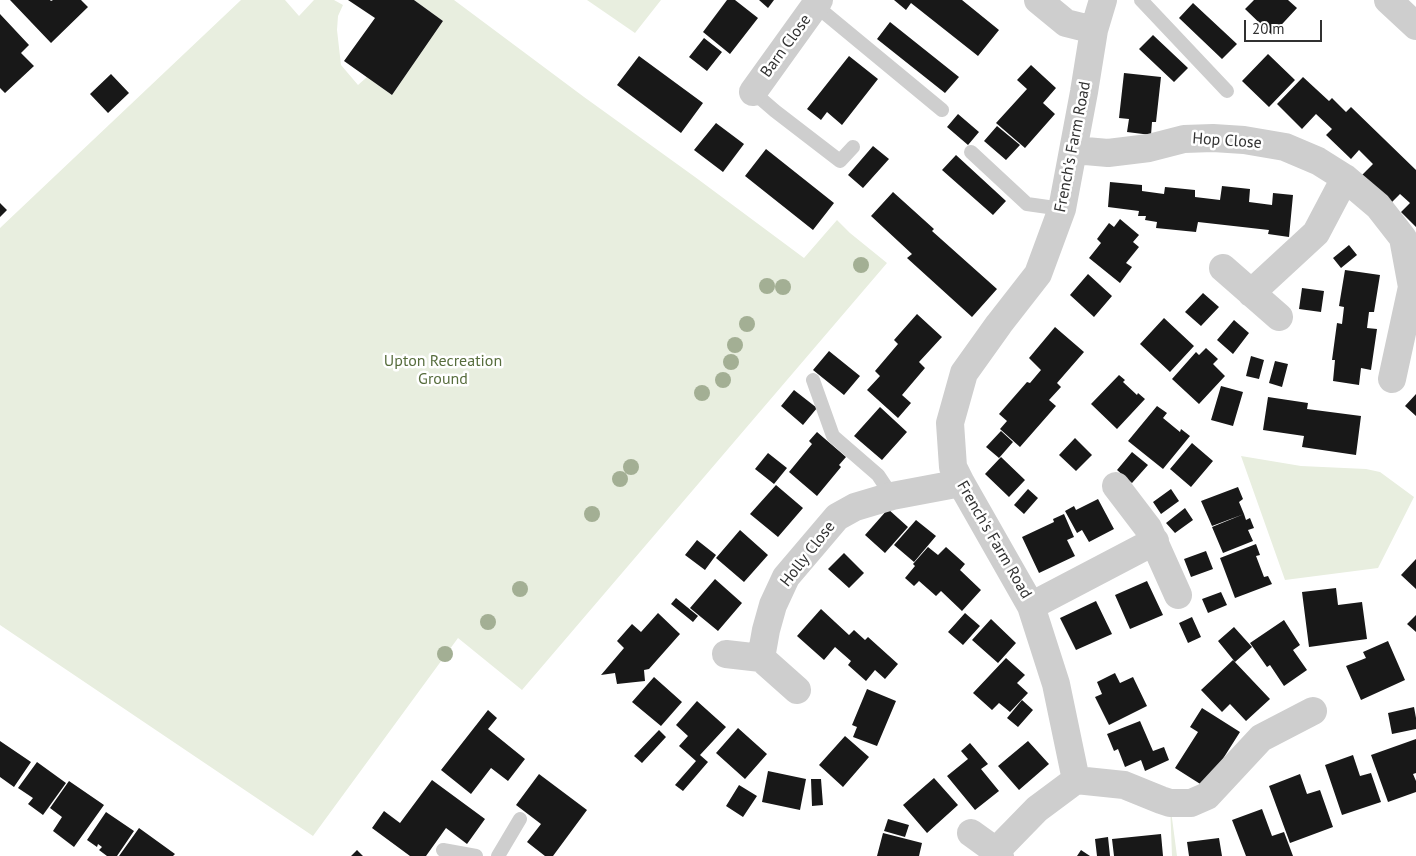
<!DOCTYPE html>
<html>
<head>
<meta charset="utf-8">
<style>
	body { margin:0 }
	#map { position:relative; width:1416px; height:856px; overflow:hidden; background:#fff; font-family:"PT Sans",sans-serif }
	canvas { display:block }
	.scale { position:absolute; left:1244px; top:20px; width:78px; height:22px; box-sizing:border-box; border:2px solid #313131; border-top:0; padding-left:6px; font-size:15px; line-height:18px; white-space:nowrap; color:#313131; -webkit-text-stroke:4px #fff; paint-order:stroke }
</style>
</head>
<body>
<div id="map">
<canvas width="1416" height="856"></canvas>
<div class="scale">20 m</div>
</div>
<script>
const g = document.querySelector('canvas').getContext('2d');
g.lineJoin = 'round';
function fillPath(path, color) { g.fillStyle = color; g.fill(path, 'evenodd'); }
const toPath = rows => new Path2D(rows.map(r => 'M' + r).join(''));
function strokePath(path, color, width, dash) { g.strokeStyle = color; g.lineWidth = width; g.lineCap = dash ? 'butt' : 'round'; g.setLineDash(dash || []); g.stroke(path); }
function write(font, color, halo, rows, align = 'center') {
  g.font = font + ' "PT Sans",sans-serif'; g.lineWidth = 5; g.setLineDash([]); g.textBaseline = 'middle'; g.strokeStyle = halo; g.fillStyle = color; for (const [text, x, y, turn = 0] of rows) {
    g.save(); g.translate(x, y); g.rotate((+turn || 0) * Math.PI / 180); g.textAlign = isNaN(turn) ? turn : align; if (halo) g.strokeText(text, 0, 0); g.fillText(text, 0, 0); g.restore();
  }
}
fillPath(toPath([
	[241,0,285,0,299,16,314,0,334,0,343,5,338,16,337,30,341,65,358,85,367,77,392,95,443,21,414,0,454,0,584,97,695,177,804,258,837,220,850,233,887,263,522,690,458,638,313,836,0,625,0,228],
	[587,0,661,0,635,33],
	[1241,456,1301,466,1366,469,1380,472,1414,497,1378,568,1285,580],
	[1170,803,1177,856,1172,856]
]), '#e8eedf');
fillPath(toPath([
	[10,0,50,0,51,1,53,0,81,0,88,7,51,43],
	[348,0,414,0,443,21,392,95,344,61,375,18],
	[727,0,735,0,758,18,730,54,703,32],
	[759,0,774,0,768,8],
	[894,0,962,0,999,30,978,56,911,3,906,10],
	[1254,0,1288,0,1297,8,1272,35,1245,9],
	[1193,3,1237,44,1222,59,1179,18],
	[0,14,29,45,21,53,34,66,5,93,0,88],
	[890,22,959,77,945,93,877,39],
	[1153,35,1188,68,1174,82,1139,49],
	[704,38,722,52,707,71,689,57],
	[1268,54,1295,80,1269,107,1242,81],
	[639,56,703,103,681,133,617,85],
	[849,56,878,79,842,125,827,112,821,120,807,109],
	[1031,65,1056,88,1043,103,1055,114,1025,148,996,123,1027,89,1017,80],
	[1124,73,1161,77,1156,122,1152,122,1151,135,1127,132,1129,119,1119,118],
	[111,74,129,93,108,113,90,94],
	[1303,77,1329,101,1332,98,1346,112,1351,107,1416,170,1416,227,1401,212,1410,203,1400,194,1391,203,1362,175,1373,164,1359,150,1351,159,1326,135,1332,129,1316,114,1302,129,1277,104],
	[958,114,979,132,968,145,947,127],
	[716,123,744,144,723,172,694,150],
	[997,126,1020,145,1006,160,984,141],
	[873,146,889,159,863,188,848,175],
	[766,149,834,203,813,230,745,176],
	[956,155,1006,201,993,215,942,170],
	[1110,182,1142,185,1142,191,1164,194,1165,187,1195,190,1195,197,1220,200,1222,186,1250,189,1249,202,1272,205,1273,193,1293,195,1289,237,1268,234,1269,230,1198,222,1196,232,1156,228,1157,222,1145,220,1146,216,1138,216,1139,211,1108,207],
	[893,192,934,229,932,231,997,289,972,317,907,258,912,254,871,216],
	[0,203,7,210,0,217],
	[1120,219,1139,235,1133,242,1139,247,1126,263,1132,267,1120,283,1089,258,1101,243,1097,239,1109,223,1114,227],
	[1349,245,1357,255,1341,268,1333,258],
	[1345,270,1380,275,1374,312,1369,312,1367,328,1377,329,1371,370,1361,368,1359,385,1333,381,1335,360,1332,360,1337,323,1342,324,1344,307,1339,306],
	[1088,274,1112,296,1094,317,1070,295],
	[1302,288,1324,291,1321,312,1299,309],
	[1203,293,1219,307,1201,326,1185,312],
	[917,314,942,337,919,362,925,368,902,395,911,403,898,418,867,390,880,376,875,371,898,344,894,340],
	[1164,318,1194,346,1170,372,1140,344],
	[1234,320,1249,333,1233,354,1217,340],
	[1055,327,1084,352,1057,383,1061,387,1049,400,1056,406,1020,447,1000,429,1007,421,999,414,1027,382,1030,383,1041,370,1029,358],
	[1206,348,1218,359,1213,364,1225,376,1199,404,1172,379,1196,352,1199,355],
	[829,351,860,376,844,395,813,370],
	[1251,356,1264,360,1259,379,1246,376],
	[1275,361,1288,364,1282,387,1269,383],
	[1119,375,1125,380,1123,382,1137,395,1138,393,1145,399,1117,429,1091,404],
	[1221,386,1243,392,1233,426,1211,420],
	[794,390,817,408,803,425,781,406],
	[1416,394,1416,416,1405,406],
	[1268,397,1308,403,1307,409,1361,416,1356,455,1302,447,1304,436,1263,430],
	[1157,406,1167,413,1163,418,1180,432,1181,429,1190,436,1163,469,1128,441],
	[880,407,907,432,882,460,854,436],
	[1001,431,1013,442,999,458,986,447],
	[817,432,846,457,839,465,841,467,817,496,789,472,812,444,809,441],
	[1075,438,1092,455,1076,471,1059,455],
	[1192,443,1213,461,1191,487,1170,469],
	[1132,452,1148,465,1132,483,1117,470],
	[768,453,787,468,774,484,755,469],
	[1001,457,1025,480,1009,497,985,474],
	[776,485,803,508,778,537,750,514],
	[1238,487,1243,499,1239,502,1244,514,1212,526,1201,501],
	[1028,489,1038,498,1024,514,1014,505],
	[1171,489,1179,501,1161,514,1153,502],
	[1098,499,1114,529,1089,542,1082,530,1077,533,1065,511,1074,506,1076,510],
	[1185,508,1193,520,1175,533,1166,523],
	[888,509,908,527,885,553,865,535],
	[1064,514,1074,537,1067,540,1075,556,1039,573,1022,537,1054,522,1053,519],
	[1244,514,1246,520,1250,518,1254,528,1248,530,1253,541,1223,553,1212,527],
	[916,520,936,536,914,562,894,545],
	[740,530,768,555,744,582,716,558],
	[697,540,716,555,705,570,685,555],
	[1256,544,1260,555,1256,556,1264,577,1268,576,1272,584,1235,598,1220,558],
	[928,547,938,555,946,547,965,564,960,570,981,590,962,611,941,591,936,596,919,581,914,586,905,578,915,566,913,564],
	[1206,551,1213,569,1191,577,1184,559],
	[844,553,864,573,849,588,828,569],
	[1416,559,1416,589,1401,575],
	[715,579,742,603,718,631,690,608],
	[1147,581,1163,615,1130,629,1115,595],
	[1336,588,1338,605,1362,602,1367,639,1309,647,1302,592],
	[1221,592,1227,605,1208,613,1202,599],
	[676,598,698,616,693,622,671,604],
	[1096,601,1112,634,1076,650,1060,618],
	[821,609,849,635,854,630,865,640,868,637,898,664,885,679,875,670,866,681,848,665,851,661,835,647,824,660,797,636],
	[658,613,680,634,649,669,644,670,645,681,617,684,615,673,601,675,624,648,617,641,632,624,641,632],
	[965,613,980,626,963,645,948,632],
	[1416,615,1416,632,1407,624],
	[1192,617,1201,637,1188,643,1179,623],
	[991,619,1016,643,998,663,972,640],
	[1284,620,1300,645,1293,650,1307,670,1284,686,1270,665,1267,667,1250,643],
	[1234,627,1252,647,1235,662,1218,641],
	[1388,641,1405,680,1361,700,1346,666,1366,658,1363,652],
	[1006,658,1025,675,1017,683,1028,693,1010,712,999,703,992,710,973,693],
	[1233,660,1270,699,1246,721,1230,704,1222,712,1201,690],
	[1115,673,1120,683,1133,677,1147,706,1109,725,1095,697,1102,694,1097,682],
	[654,677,682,702,661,726,632,702],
	[867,689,896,701,877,746,853,737,857,727,852,725],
	[1022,700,1033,710,1018,727,1007,718],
	[697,701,726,727,700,755,708,762,683,791,675,785,696,761,679,746,688,736,676,725],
	[1414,707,1416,718,1416,729,1392,734,1388,713],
	[1202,708,1240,732,1205,787,1175,768,1198,732,1190,727],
	[488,710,497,718,488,729,525,759,508,781,491,768,471,794,441,770],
	[1140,721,1153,751,1164,747,1169,760,1145,771,1141,760,1125,767,1118,749,1114,751,1107,734],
	[738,728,767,754,745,779,716,753],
	[659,730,666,737,642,763,634,756],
	[845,736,869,757,843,787,819,765],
	[1416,739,1416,773,1413,774,1416,781,1416,792,1388,802,1371,755],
	[0,741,31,762,14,787,0,777],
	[1028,741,1049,764,1019,790,998,766],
	[970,743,988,764,981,769,999,791,975,810,947,776,968,759,961,751],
	[1353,755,1360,776,1371,773,1381,802,1342,815,1325,765],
	[37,762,66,783,43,815,28,804,33,798,18,788],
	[768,771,806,779,800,810,762,802],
	[539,774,587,810,553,856,545,856,527,842,541,824,516,805],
	[1300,774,1307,794,1320,790,1333,827,1290,843,1269,786],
	[934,778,958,805,927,833,903,805],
	[811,779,821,779,823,805,812,806],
	[432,780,485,819,467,844,446,828,426,856,410,856,372,828,384,811,400,823],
	[69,781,104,805,74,847,53,831,62,817,50,808],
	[739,785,757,796,743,817,726,806],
	[1262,809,1272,836,1284,832,1293,856,1246,856,1232,820],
	[106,812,134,831,117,856,107,856,99,850,102,847,98,844,97,847,87,840],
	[888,819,909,825,905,837,884,831],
	[139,828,175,854,173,856,119,856],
	[883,833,922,843,919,856,877,856],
	[1161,834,1163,856,1114,856,1112,839],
	[1108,837,1110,856,1097,856,1095,839],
	[1219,838,1222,856,1189,856,1187,842],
	[357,850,363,856,351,856],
	[1081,850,1090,856,1077,856]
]), '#181818');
strokePath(toPath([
	[1141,0,1227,91],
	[815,5,942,110],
	[753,92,775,111,840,161,853,147],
	[971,152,1027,204,1062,209],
	[813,380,833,436,878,475,892,496],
	[443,850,476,856],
	[498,856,520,819]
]), '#cecece', 14);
strokePath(toPath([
	[1038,0,1066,23,1094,30],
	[1103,0,1094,30,1084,92,1062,209,1038,274,999,324,964,373,950,423,953,467,961,483,1031,606,1056,684,1076,780,1124,785,1161,800,1170,803,1191,803,1207,796,1261,738,1313,711],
	[1388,0,1416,26],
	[753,92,819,0],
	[1074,150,1108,153,1149,148,1184,139,1213,138,1244,140,1285,147,1318,161,1345,178,1378,206,1403,238,1412,287,1392,379],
	[1223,268,1279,317],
	[1251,293,1316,233,1345,178],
	[1116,486,1148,528,1178,595],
	[1031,606,1155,541],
	[726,654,761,658,797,690],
	[761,658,766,630,773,605,786,577,837,517,855,507,892,496,961,483],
	[971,833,996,851,1000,856],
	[996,851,1037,809,1076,780]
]), '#cecece', 28);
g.fillStyle = '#a3af94';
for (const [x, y] of [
	[861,265],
	[767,286],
	[783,287],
	[747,324],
	[735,345],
	[731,362],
	[723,380],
	[702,393],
	[631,467],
	[620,479],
	[592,514],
	[520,589],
	[488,622],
	[445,654]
]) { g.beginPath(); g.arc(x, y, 8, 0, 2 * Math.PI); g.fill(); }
write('16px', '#313131', '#fff', [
	["Barn Close",786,46,-54],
	["Hop Close",1227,141,4],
	["French's Farm Road",1073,147,-79],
	["French's Farm Road",994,540,60],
	["Holly Close",808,554,-52]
]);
write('16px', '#576d3d', '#fff', [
	["Upton Recreation",443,361],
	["Ground",443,379]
]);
</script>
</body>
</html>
